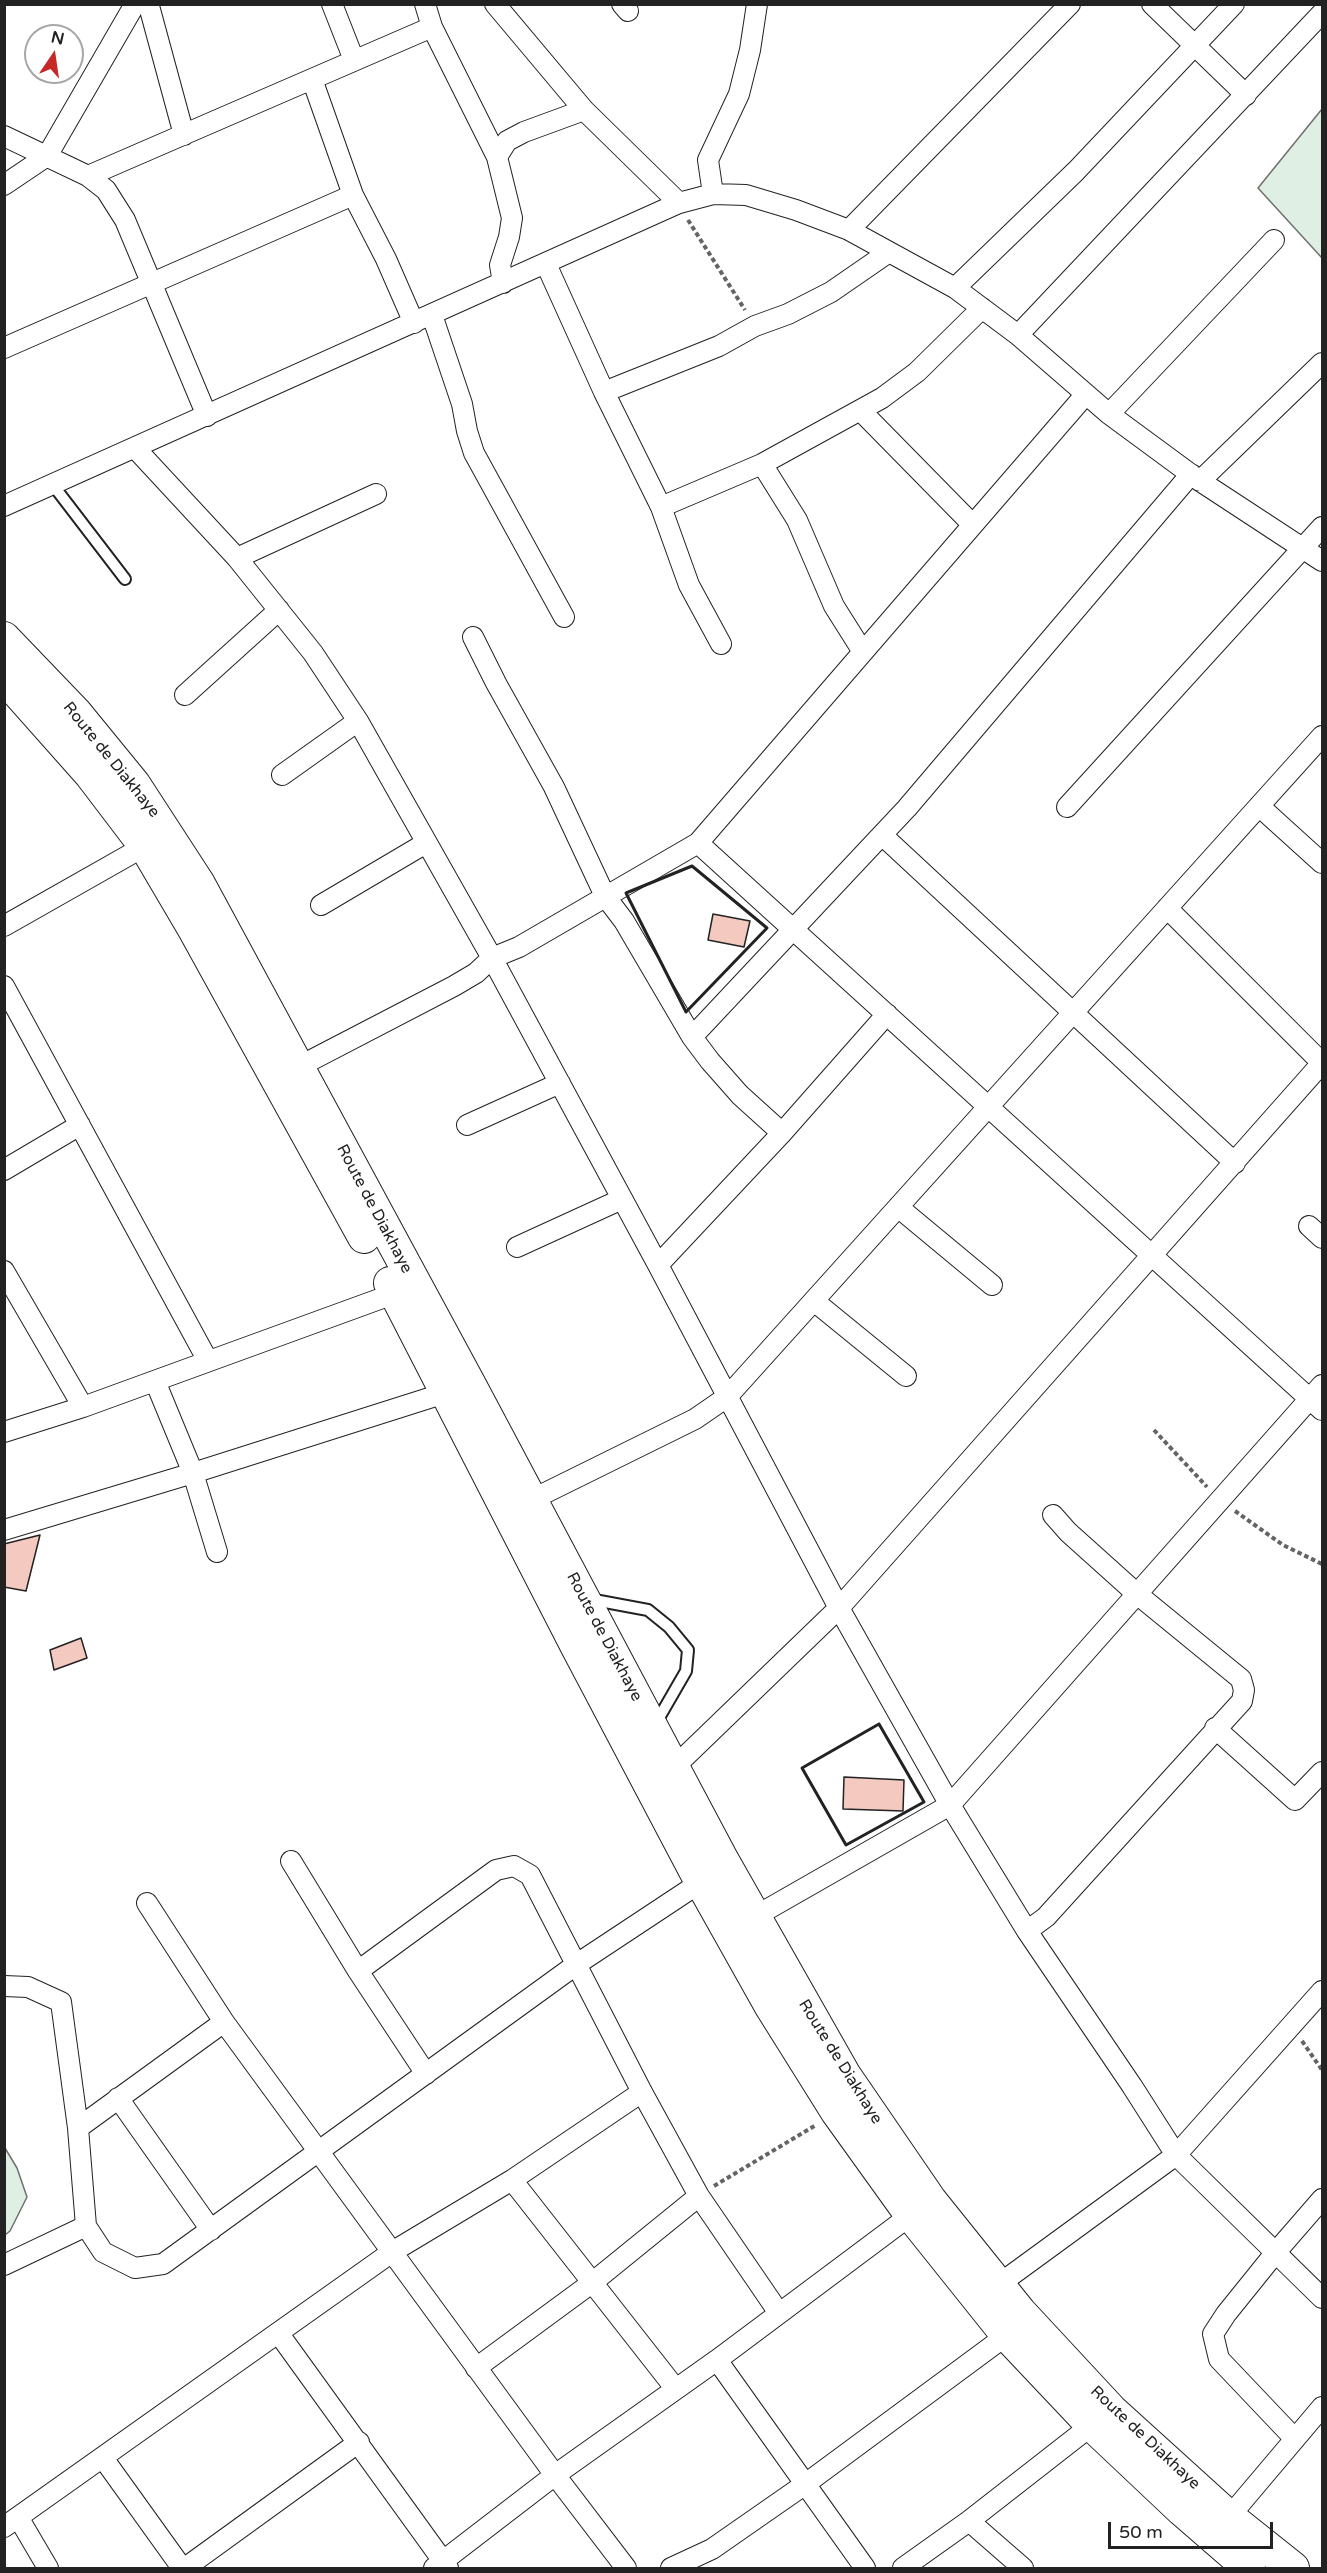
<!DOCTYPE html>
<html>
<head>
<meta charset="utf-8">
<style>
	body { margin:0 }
	#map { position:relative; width:1327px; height:2573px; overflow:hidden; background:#fff; font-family:"Varela Round",sans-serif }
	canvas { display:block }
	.frame { position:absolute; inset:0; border:6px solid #222; pointer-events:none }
	.north { position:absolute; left:24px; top:24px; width:60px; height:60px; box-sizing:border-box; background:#fff; border:2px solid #a7a7a7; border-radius:50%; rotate:13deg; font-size:16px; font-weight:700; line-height:24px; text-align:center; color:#222 }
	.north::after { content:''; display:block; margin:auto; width:21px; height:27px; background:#c62828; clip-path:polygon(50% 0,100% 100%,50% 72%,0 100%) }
	.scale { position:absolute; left:1108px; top:2522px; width:165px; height:27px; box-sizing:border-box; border:3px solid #222; border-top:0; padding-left:8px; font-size:18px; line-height:21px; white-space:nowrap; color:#222; -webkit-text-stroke:4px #fff; paint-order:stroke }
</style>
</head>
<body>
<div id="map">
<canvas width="1327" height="2573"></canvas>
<div class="frame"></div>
<div class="north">N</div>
<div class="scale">50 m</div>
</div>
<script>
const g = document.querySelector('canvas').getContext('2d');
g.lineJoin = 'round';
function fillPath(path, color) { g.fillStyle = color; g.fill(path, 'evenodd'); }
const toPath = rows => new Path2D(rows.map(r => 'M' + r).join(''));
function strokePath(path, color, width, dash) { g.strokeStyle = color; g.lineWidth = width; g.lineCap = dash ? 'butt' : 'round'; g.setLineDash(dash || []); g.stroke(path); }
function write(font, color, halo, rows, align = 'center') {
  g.font = font + ' "Varela Round",sans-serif'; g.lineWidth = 4.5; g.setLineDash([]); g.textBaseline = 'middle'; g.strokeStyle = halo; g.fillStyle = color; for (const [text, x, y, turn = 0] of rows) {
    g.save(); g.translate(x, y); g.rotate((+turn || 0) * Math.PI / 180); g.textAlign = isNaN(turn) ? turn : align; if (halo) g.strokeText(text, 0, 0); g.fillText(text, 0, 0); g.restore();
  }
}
const green = toPath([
	[1322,109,1322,258,1258,188,1322,109],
	[5,2148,17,2168,27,2197,10,2231,5,2235,5,2148]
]);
fillPath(green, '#e0efe3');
strokePath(green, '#6f6f6f', 1.5);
const building = toPath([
	[713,914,750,921,744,947,708,940,713,914],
	[40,1535,26,1591,4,1587,4,1544,40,1535],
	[81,1638,87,1658,54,1670,50,1650,81,1638],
	[844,1777,904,1780,903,1811,843,1809,844,1777]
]);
fillPath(building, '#f3c9c0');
strokePath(building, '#222', 1.5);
const service = toPath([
	[53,485,125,579],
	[589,1599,648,1610,669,1627,688,1650,686,1671,656,1723]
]);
const minor = toPath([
	[332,4,354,60],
	[425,4,432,27,497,157,512,218,509,237,500,265,503,283],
	[495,4,584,110,679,203],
	[622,4,628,11],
	[1152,4,1246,95],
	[149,6,184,135],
	[312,79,353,195,386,259,414,323],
	[4,136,88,176,106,190,125,220,207,416],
	[497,157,507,141,524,132,584,110],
	[88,176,432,27],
	[4,185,47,156,135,4],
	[713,194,708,160,739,94,750,50,757,4],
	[849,230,1070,4],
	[546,264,604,392,661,507,689,585,721,644],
	[955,288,1076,171,1234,4],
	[432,315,462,404,467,431,474,453,564,617],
	[1018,335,1322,13],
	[4,348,353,195],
	[604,392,719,346,755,326,788,314,831,292,889,252],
	[860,410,972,524],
	[1109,414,1274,240],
	[135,448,237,558,313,653,358,721,492,958,658,1265,839,1608,950,1805,1027,1931,1132,2086,1176,2155,1322,2298],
	[762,464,797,520,834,606,863,652],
	[1200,481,1322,363],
	[4,506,679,203,713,194,746,195,796,210,849,230,955,288,1018,335,1109,414,1200,481,1322,561],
	[661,507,762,464,882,398,917,372,982,308],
	[237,558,376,494],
	[473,637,496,683,554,787,605,896,624,921,692,1037,710,1061,740,1095,782,1133],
	[185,695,279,610],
	[282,775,358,721],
	[1259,806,1322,863],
	[1067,807,1322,527],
	[882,835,1235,1163],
	[698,843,1322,1410],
	[321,905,426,843],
	[1167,908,1322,1063],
	[4,926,145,846],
	[4,986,208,1361],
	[692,1037,907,808,1191,474],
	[298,1067,454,986,476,973,492,958,519,947,698,843,1086,394],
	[467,1125,560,1083],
	[4,1170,80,1125],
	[898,1207,992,1285],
	[1309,1226,1322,1238],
	[517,1247,622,1199],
	[658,1265,782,1133,887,1014],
	[4,1271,83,1407],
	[814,1301,906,1376],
	[155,1381,193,1473,217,1552],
	[4,1432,83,1407,396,1293],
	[531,1500,695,1419,727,1397,1322,736],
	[4,1530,193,1473,445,1393],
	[1215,1728,1295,1800,1322,1772],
	[666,1775,839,1608,1322,1063],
	[291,1861,358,1971,426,2074],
	[147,1903,224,2022,555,2475,626,2568],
	[754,1917,950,1805,1322,1385],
	[1027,1931,1046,1917,1242,1701,1244,1690,1241,1679,1137,1594,1068,1532,1053,1515],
	[358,1971,496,1870,514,1866,530,1875,642,2092,699,2196,779,2313],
	[4,1986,28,1987,61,2002,78,2128,86,2226,103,2252,135,2268,163,2264,577,1964,701,1882],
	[118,2098,211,2230],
	[78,2128,224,2022],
	[512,2180,675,2388],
	[4,2265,86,2226],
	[998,2285,1176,2155,1322,1991],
	[279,2334,448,2568],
	[717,2360,865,2568],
	[476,2368,593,2282,699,2196],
	[1295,2439,1219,2359,1213,2334,1226,2314,1276,2252,1322,2199],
	[103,2458,182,2568],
	[18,2517,48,2568],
	[1229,2517,1322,2407],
	[969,2521,1023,2568],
	[4,2527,392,2252,512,2180,642,2092],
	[185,2568,359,2442],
	[434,2568,555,2475,717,2360,919,2209],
	[671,2568,712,2549,804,2485,1007,2335],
	[903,2568,969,2521,1092,2425]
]);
const primary = toPath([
	[4,638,76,713,134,784,199,884,470,1385,723,1861,844,2074,931,2201,1020,2312,1111,2410,1229,2517,1293,2568],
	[4,677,91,775,145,846,195,931,364,1237],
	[390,1283,576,1645,701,1882,770,2005,837,2112,911,2215,1007,2335,1092,2425,1182,2510,1249,2568]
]);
strokePath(service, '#222', 14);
strokePath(minor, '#222', 22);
strokePath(primary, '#222', 34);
strokePath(toPath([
	[688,220,745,310],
	[1154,1430,1207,1487],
	[1235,1511,1283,1545,1322,1564],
	[1302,2041,1322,2070],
	[714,2186,816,2125]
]), '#646464', 4, [4.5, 3]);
strokePath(service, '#fff', 10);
strokePath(minor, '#fff', 20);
strokePath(primary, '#fff', 32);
strokePath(toPath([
	[692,866,767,928,686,1012,626,893,692,866],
	[879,1724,924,1802,846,1845,802,1768,879,1724]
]), '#222', 3);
write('16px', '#222', '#fff', [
	["Route de Diakhaye",111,760,51],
	["Route de Diakhaye",374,1209,62],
	["Route de Diakhaye",604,1637,62],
	["Route de Diakhaye",840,2062,58],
	["Route de Diakhaye",1145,2438,43]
]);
</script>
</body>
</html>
